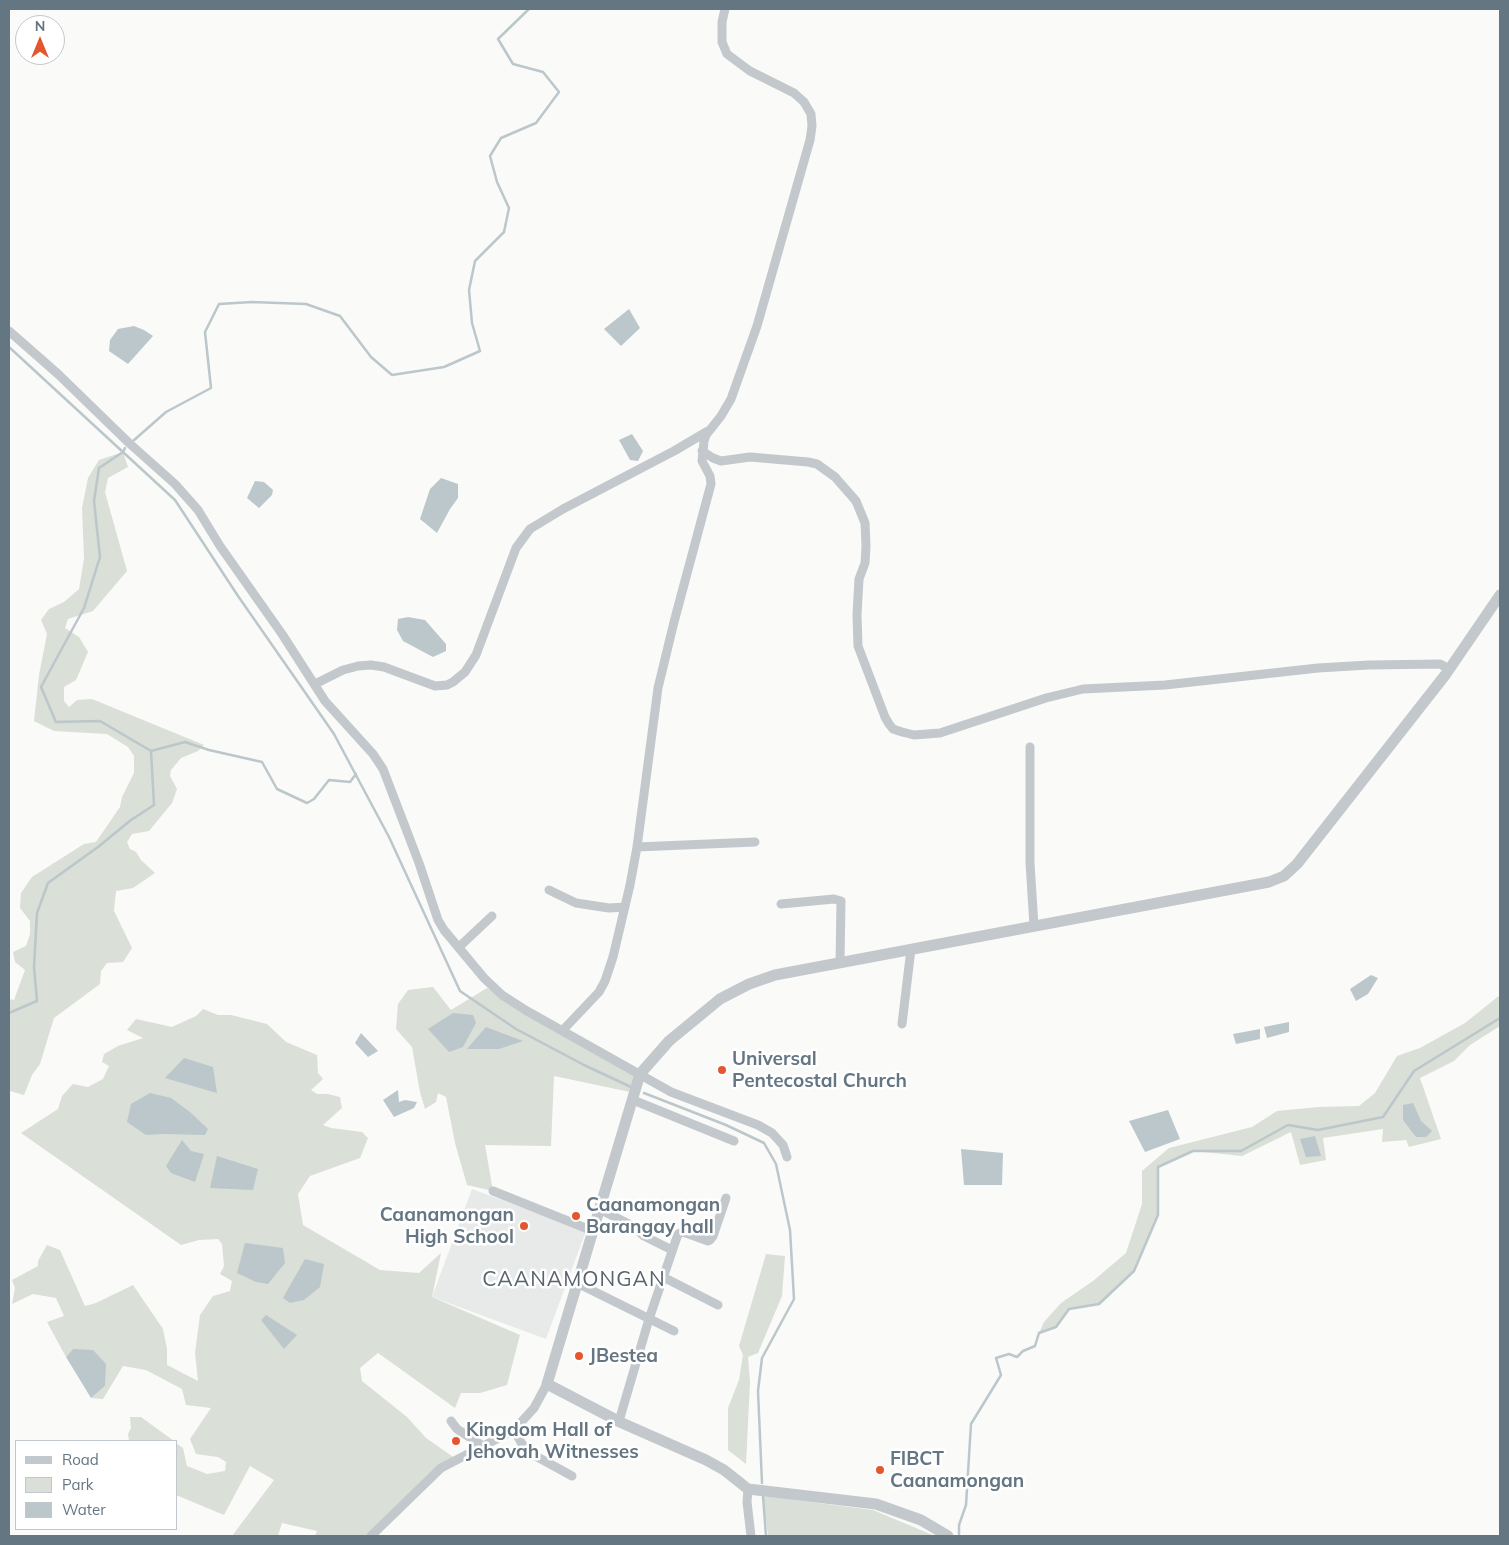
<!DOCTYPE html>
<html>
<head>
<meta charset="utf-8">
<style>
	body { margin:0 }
	#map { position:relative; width:1509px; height:1545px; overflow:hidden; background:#fafaf8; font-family:Mulish,sans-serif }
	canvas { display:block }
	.frame { position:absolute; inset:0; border:10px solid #657683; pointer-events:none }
	.legend { position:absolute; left:15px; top:1440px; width:162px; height:90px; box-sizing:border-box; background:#fff; border:1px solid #c1c8cd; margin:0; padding:6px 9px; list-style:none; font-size:15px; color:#657683 }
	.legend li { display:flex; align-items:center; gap:10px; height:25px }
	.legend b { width:25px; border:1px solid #c1c8cd }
	.north { position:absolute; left:15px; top:15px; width:50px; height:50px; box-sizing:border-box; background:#fff; border:1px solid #c1c8cd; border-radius:50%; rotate:0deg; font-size:14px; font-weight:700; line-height:20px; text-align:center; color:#657683 }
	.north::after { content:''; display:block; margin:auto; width:18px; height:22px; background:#e4572e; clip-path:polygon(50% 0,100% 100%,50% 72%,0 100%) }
</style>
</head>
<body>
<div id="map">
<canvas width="1509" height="1545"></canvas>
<div class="frame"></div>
<ul class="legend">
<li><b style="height:6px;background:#c3c8cc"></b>Road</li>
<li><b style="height:14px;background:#dadfd7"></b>Park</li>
<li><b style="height:14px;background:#bbc7cb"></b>Water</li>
</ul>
<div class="north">N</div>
</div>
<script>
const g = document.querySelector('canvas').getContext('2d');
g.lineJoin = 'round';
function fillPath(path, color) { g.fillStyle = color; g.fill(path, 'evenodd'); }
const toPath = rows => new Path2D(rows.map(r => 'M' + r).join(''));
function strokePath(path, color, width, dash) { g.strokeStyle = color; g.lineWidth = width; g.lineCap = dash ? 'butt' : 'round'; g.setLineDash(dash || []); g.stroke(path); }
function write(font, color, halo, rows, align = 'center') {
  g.font = font + ' Mulish,sans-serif'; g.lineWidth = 5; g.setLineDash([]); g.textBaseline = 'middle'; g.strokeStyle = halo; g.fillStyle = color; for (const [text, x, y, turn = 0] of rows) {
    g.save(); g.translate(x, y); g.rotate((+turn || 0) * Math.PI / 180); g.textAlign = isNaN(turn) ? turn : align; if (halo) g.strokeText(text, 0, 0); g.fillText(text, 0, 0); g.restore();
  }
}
fillPath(toPath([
	[472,1189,586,1231,546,1339,432,1297]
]), '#e8e9e9');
fillPath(toPath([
	[123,452,128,467,108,478,105,492,127,571,93,611,68,619,65,628,79,637,88,652,76,680,64,687,64,701,69,707,77,700,92,699,204,745,198,751,181,758,171,770,170,776,177,789,172,803,149,831,132,834,127,842,130,849,136,852,141,860,155,873,133,888,116,891,114,911,132,948,123,962,107,963,101,971,100,984,54,1018,40,1064,32,1075,24,1095,10,1091,9,1078,10,1062,9,1055,9,999,14,1000,25,970,15,962,13,952,26,946,30,934,30,921,20,908,21,893,32,877,84,844,96,842,120,807,122,797,134,773,134,756,128,747,107,734,54,731,34,721,39,675,47,634,41,620,49,609,64,602,79,589,84,559,82,508,88,478,99,460],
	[433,987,451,1010,487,988,640,1074,635,1093,554,1076,551,1146,485,1145,493,1191,467,1185,455,1143,446,1097,438,1093,436,1102,425,1109,420,1092,412,1047,396,1029,398,1004,408,990],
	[1500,995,1500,1026,1470,1045,1454,1061,1420,1078,1441,1139,1409,1147,1406,1140,1382,1142,1383,1129,1323,1138,1326,1160,1300,1165,1291,1132,1242,1156,1193,1151,1158,1167,1158,1215,1134,1271,1099,1304,1069,1309,1056,1327,1039,1333,1044,1322,1061,1303,1093,1281,1126,1253,1142,1204,1142,1171,1169,1148,1252,1127,1277,1111,1319,1107,1359,1106,1375,1093,1397,1056,1420,1048,1465,1023],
	[203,1009,218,1015,231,1015,267,1024,286,1042,317,1055,318,1073,323,1079,311,1090,317,1094,328,1094,340,1097,342,1108,323,1125,331,1128,362,1132,368,1138,360,1158,310,1176,298,1194,303,1225,380,1270,419,1273,441,1253,432,1297,520,1335,507,1385,480,1393,461,1393,455,1408,378,1353,360,1368,362,1381,407,1417,426,1438,456,1459,371,1536,315,1536,317,1531,282,1523,278,1536,232,1536,274,1480,250,1466,224,1515,176,1495,176,1443,183,1448,187,1466,207,1474,225,1471,226,1462,218,1457,196,1454,190,1439,211,1408,186,1405,182,1389,146,1370,123,1366,103,1399,91,1398,105,1386,73,1349,66,1357,47,1322,64,1316,56,1298,33,1294,12,1304,15,1288,12,1280,38,1266,38,1261,47,1245,60,1250,85,1306,96,1303,133,1285,163,1329,167,1349,167,1365,198,1381,195,1353,200,1315,213,1296,230,1291,232,1281,220,1274,224,1266,222,1244,218,1239,199,1240,181,1245,21,1133,58,1109,62,1096,73,1084,88,1087,103,1079,109,1066,102,1062,104,1054,118,1046,143,1038,127,1030,136,1019,172,1027,196,1016],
	[766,1254,785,1256,782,1296,758,1353,748,1357,750,1382,746,1464,728,1450,728,1408,739,1380,743,1355,739,1346],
	[130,1417,141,1417,174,1441,129,1441,128,1434,131,1428],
	[763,1496,873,1510,935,1536,768,1536]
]), '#dadfd7');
fillPath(toPath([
	[629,309,640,328,621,346,604,329],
	[134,326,144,330,153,336,128,364,109,351,110,340,118,329],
	[632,434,643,451,638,461,630,460,619,440],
	[441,478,458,484,458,498,450,509,437,533,420,519,430,489],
	[255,481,264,482,273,490,272,495,259,508,247,498],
	[408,617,425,620,446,644,446,651,433,657,403,641,397,630,398,619],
	[1371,975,1378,978,1368,994,1356,1001,1350,989],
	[453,1013,473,1015,476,1023,463,1047,449,1052,428,1029],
	[1289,1022,1289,1032,1267,1038,1264,1027],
	[486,1027,523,1041,499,1049,467,1049],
	[1260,1029,1260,1039,1236,1044,1233,1034],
	[361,1033,378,1051,368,1057,355,1043],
	[184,1058,213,1067,217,1093,165,1078],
	[398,1090,399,1102,405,1100,417,1102,414,1108,394,1117,383,1100],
	[150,1093,171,1098,190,1112,208,1129,205,1135,164,1134,146,1135,127,1122,131,1104],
	[1413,1103,1421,1121,1432,1131,1426,1137,1416,1137,1403,1120,1403,1105],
	[1168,1110,1180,1139,1145,1152,1129,1121],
	[1315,1136,1321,1156,1306,1157,1300,1139],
	[182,1140,191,1151,204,1154,195,1182,171,1173,166,1166],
	[961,1149,1003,1153,1002,1185,964,1185],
	[217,1156,258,1169,253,1190,210,1188],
	[245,1243,283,1248,285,1263,268,1284,256,1282,237,1273],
	[305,1259,324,1264,320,1287,304,1300,290,1303,283,1298],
	[266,1315,297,1335,284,1349,261,1320],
	[73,1349,93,1350,106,1364,105,1386,91,1398,66,1357]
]), '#bbc7cb');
strokePath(toPath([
	[9,347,175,500,238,596,334,734,389,837,460,991,516,1029,584,1065,631,1087],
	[133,441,166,412,211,388,205,332,219,304,252,302,306,304,340,316,371,357,392,375,444,367,480,351,472,323,469,290,475,261,504,232,509,208,497,182,490,156,501,138,536,123,559,92,543,72,513,64,498,39,529,9],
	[151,751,185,742,209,750,262,762,277,789,307,803,314,799,329,780,350,782,356,774],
	[9,1013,37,1001,34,967,37,913,48,883,98,847,131,820,154,805,151,751,100,721,56,722,41,687,84,608,100,557,94,501,99,468,123,452,125,448],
	[644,1093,726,1125,764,1143,776,1164,790,1230,794,1299,762,1358,758,1391,762,1483],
	[763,1496,766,1536],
	[959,1535,959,1525,966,1505,971,1424,1001,1375,996,1358,1009,1354,1017,1357,1023,1351,1035,1346,1039,1333,1056,1327,1069,1309,1099,1304,1134,1271,1158,1215,1158,1167,1193,1151,1241,1151,1288,1125,1318,1130,1383,1117,1414,1071,1500,1018]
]), '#bbc7cb', 2.5);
strokePath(toPath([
	[9,331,58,374,129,443,175,484,198,510,220,546,282,634,325,701,373,754,383,769,419,863,438,920,444,930,484,978,502,995,527,1011,671,1092,758,1125,772,1133,783,1145,787,1157],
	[702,451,713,458,721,461,750,457,808,462,817,464,835,477,856,501,865,523,866,546,865,563,859,579,857,615,858,646,885,717,889,724,893,729,902,732,914,735,940,733,1046,698,1083,689,1165,685,1318,668,1369,665,1440,664,1449,669],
	[315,684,343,670,358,666,371,665,384,667,435,686,447,685,453,682,465,672,476,655,516,548,530,529,563,509,674,451,708,431],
	[1030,747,1030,863,1034,926],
	[637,847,755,842],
	[549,890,576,903,609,908,625,907],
	[781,904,834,899,841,901,840,963],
	[459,947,492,916],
	[902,1024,911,949],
	[563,1030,599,992,605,981,613,957,630,885,637,847,658,688,674,622,711,484,710,476,702,461,704,441,706,435,721,416,731,399,757,326,810,140,812,126,811,114,804,102,794,93,750,71,727,54,722,42,722,22,725,9],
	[633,1100,734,1141],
	[493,1191,593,1231],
	[599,1209,631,1225,644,1236,672,1250],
	[663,1277,718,1305],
	[577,1283,674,1331],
	[451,1421,457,1429,483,1446],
	[619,1421,649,1319,678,1234,683,1232,708,1241,710,1240,713,1236,726,1198],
	[514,1430,522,1444,532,1454,572,1476],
	[748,1489,747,1502,751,1536],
	[371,1536,441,1468,514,1430,534,1408,547,1384]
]), '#c3c8cc', 9);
strokePath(toPath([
	[948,1536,921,1520,876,1504,748,1489,724,1470,706,1460,622,1423,547,1384,640,1074,669,1041,720,999,749,984,775,975,1269,882,1284,876,1297,864,1446,674,1500,595]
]), '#c3c8cc', 11);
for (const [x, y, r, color] of [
	[722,1070,5,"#e4572e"],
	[576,1216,5,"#e4572e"],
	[524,1226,5,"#e4572e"],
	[579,1356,5,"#e4572e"],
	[456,1441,5,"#e4572e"],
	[880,1470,5,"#e4572e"]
]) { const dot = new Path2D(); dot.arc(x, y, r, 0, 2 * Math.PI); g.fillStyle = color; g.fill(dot); strokePath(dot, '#fff', 2); }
write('bold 19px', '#657683', '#fff', [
	["Universal",732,1059],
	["Pentecostal Church",732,1081],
	["Caanamongan",586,1205],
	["Barangay hall",586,1227],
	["Caanamongan",514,1215,"right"],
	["High School",514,1237,"right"],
	["JBestea",589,1356],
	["Kingdom Hall of",466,1430],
	["Jehovah Witnesses",466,1452],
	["FIBCT",890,1459],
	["Caanamongan",890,1481]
], 'left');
g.letterSpacing = '1px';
write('21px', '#57646e', '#fff', [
	["CAANAMONGAN",574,1280]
]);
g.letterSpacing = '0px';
</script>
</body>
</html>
